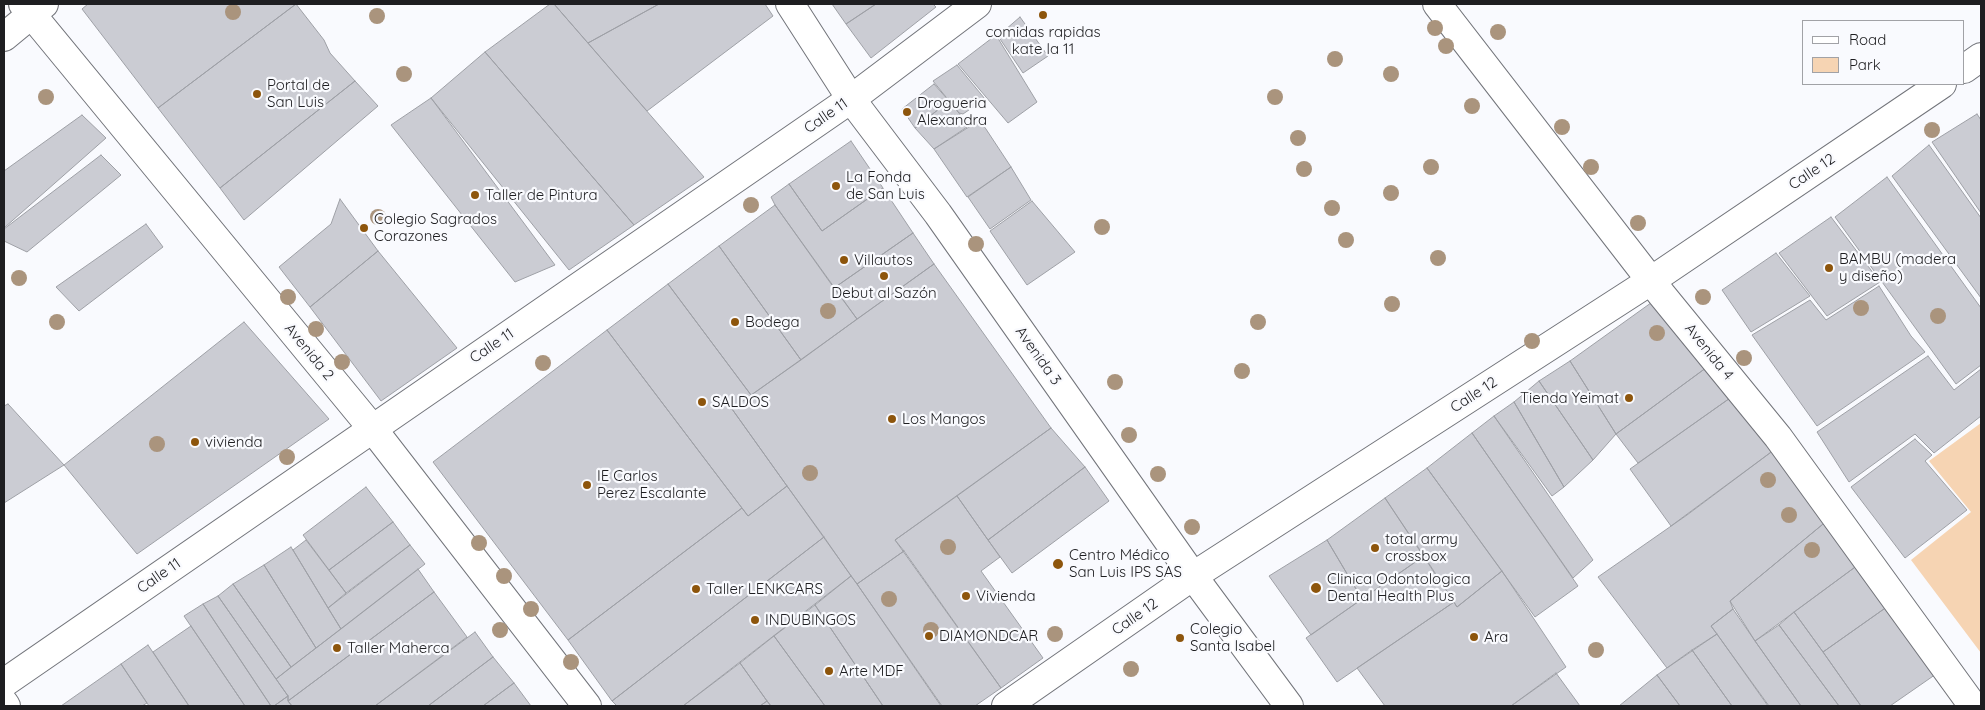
<!DOCTYPE html>
<html>
<head>
<meta charset="utf-8">
<style>
	body { margin:0 }
	#map { position:relative; width:1985px; height:710px; overflow:hidden; background:#f9fafe; font-family:Quicksand,sans-serif }
	canvas { display:block }
	.frame { position:absolute; inset:0; border:5px solid #1e1e21; pointer-events:none }
	.legend { position:absolute; left:1802px; top:20px; width:162px; height:65px; box-sizing:border-box; background:#f9fafe; border:1px solid #a1a2a6; margin:0; padding:6px 9px; list-style:none; font-size:15px; color:#1e1e21 }
	.legend li { display:flex; align-items:center; gap:10px; height:25px }
	.legend b { width:25px; border:1px solid #a1a2a6 }
</style>
</head>
<body>
<div id="map">
<canvas width="1985" height="710"></canvas>
<div class="frame"></div>
<ul class="legend">
<li><b style="height:6px;background:#fff"></b>Road</li>
<li><b style="height:14px;background:#f6d4b3"></b>Park</li>
</ul>
</div>
<script>
const g = document.querySelector('canvas').getContext('2d');
g.lineJoin = 'round';
function fillPath(path, color) { g.fillStyle = color; g.fill(path, 'evenodd'); }
const toPath = rows => new Path2D(rows.map(r => 'M' + r).join(''));
function strokePath(path, color, width, dash) { g.strokeStyle = color; g.lineWidth = width; g.lineCap = dash ? 'butt' : 'round'; g.setLineDash(dash || []); g.stroke(path); }
function write(font, color, halo, rows, align = 'center') {
  g.font = font + ' Quicksand,sans-serif'; g.lineWidth = 4.5; g.setLineDash([]); g.textBaseline = 'middle'; g.strokeStyle = halo; g.fillStyle = color; for (const [text, x, y, turn = 0] of rows) {
    g.save(); g.translate(x, y); g.rotate((+turn || 0) * Math.PI / 180); g.textAlign = isNaN(turn) ? turn : align; if (halo) g.strokeText(text, 0, 0); g.fillText(text, 0, 0); g.restore();
  }
}
fillPath(toPath([
	[1981,423,1981,653,1911,560,1971,512,1929,461]
]), '#f6d4b3');
const building = toPath([
	[88,4,296,4,158,108,82,9,88,4],
	[296,4,324,40,330,53,355,81,220,188,158,108,296,4],
	[550,4,554,4,704,177,634,225,485,52,550,4],
	[554,4,659,4,588,43,554,4],
	[659,4,765,4,773,16,647,111,588,43,659,4],
	[832,4,876,4,846,24,832,4],
	[876,4,933,4,936,7,871,58,846,24,876,4],
	[1020,17,1048,56,1023,73,998,36,1020,17],
	[996,35,1037,102,1008,123,958,64,996,35],
	[485,52,634,225,569,270,431,98,485,52],
	[957,65,985,99,963,114,959,113,933,81,957,65],
	[355,81,378,106,244,220,220,188,355,81],
	[934,84,949,101,915,128,902,109,934,84],
	[431,98,555,265,515,282,391,125,431,98],
	[949,101,959,113,967,127,934,149,915,128,949,101],
	[1977,114,1981,120,1981,213,1932,142,1977,114],
	[82,115,106,138,4,228,4,171,82,115],
	[980,120,1011,167,967,197,934,149,980,120],
	[851,141,883,188,822,231,789,184,851,141],
	[1929,145,1981,218,1981,298,1892,176,1929,145],
	[101,155,121,175,27,252,4,241,4,229,101,155],
	[1011,167,1031,200,990,229,968,197,1011,167],
	[1887,177,1981,308,1981,365,1956,384,1835,217,1887,177],
	[789,184,822,231,883,188,913,233,834,288,775,205,771,197,789,184],
	[340,199,378,251,310,307,279,267,331,224,340,199],
	[1032,201,1075,252,1027,285,990,231,1032,201],
	[775,205,857,319,801,360,719,246,775,205],
	[1831,217,1880,282,1827,316,1779,253,1831,217],
	[146,224,163,247,79,311,56,287,146,224],
	[913,233,934,264,857,319,834,288,913,233],
	[719,246,801,360,751,395,668,284,719,246],
	[378,251,457,348,381,401,310,307,378,251],
	[1776,253,1810,296,1751,332,1722,290,1776,253],
	[934,264,1051,428,895,540,904,551,857,584,732,409,934,264],
	[668,284,751,395,732,409,787,486,748,516,607,330,668,284],
	[1879,286,1911,336,1925,352,1817,426,1752,335,1810,300,1826,320,1879,286],
	[1662,295,1714,362,1616,434,1570,361,1662,295],
	[244,322,329,419,137,554,64,465,244,322],
	[607,330,742,508,568,640,433,462,607,330],
	[1928,356,1954,390,1981,369,1981,416,1934,453,1915,434,1849,482,1817,432,1928,356],
	[1570,361,1616,434,1593,460,1539,381,1570,361],
	[1714,362,1740,391,1638,463,1616,434,1714,362],
	[1539,381,1593,460,1564,487,1514,402,1539,381],
	[1740,391,1782,444,1671,526,1630,469,1740,391],
	[1514,402,1564,487,1552,496,1494,416,1514,402],
	[8,404,64,465,4,503,4,406,8,404],
	[1494,416,1593,560,1573,578,1472,433,1494,416],
	[1051,428,1085,467,988,540,957,496,1051,428],
	[1472,433,1578,586,1535,617,1427,468,1472,433],
	[1915,439,1932,455,1925,461,1967,510,1905,558,1851,487,1915,439],
	[1782,444,1834,515,1730,601,1733,609,1711,626,1717,634,1667,668,1598,577,1687,515,1782,444],
	[1085,467,1109,501,1012,573,988,540,1085,467],
	[1427,468,1502,571,1457,607,1385,498,1427,468],
	[787,486,824,537,612,701,568,640,742,508,748,516,787,486],
	[366,487,393,522,329,570,303,535,366,487],
	[957,496,1000,557,981,571,1043,658,1001,688,895,540,957,496],
	[1385,498,1424,556,1362,599,1327,540,1385,498],
	[1834,515,1862,562,1755,641,1730,601,1834,515],
	[393,522,410,545,346,593,329,570,393,522],
	[824,537,851,576,683,706,617,706,612,701,824,537],
	[306,540,346,593,328,608,293,550,306,540],
	[1327,540,1362,599,1311,635,1269,576,1327,540],
	[410,545,425,564,341,629,328,608,410,545],
	[291,547,341,629,316,648,264,565,291,547],
	[904,551,1001,688,975,706,942,706,857,584,904,551],
	[1424,556,1454,602,1337,682,1306,638,1424,556],
	[1862,562,1891,604,1823,652,1794,612,1862,562],
	[264,565,316,648,291,667,233,584,264,565],
	[418,569,434,592,288,701,288,696,276,679,418,569],
	[1502,571,1566,667,1511,706,1385,706,1357,668,1454,602,1457,607,1502,571],
	[851,576,857,584,941,706,883,706,815,605,851,576],
	[233,584,291,667,276,679,218,596,233,584],
	[434,592,467,637,375,706,292,706,288,701,434,592],
	[218,596,288,696,274,706,271,706,203,604,218,596],
	[203,604,271,706,245,706,184,616,203,604],
	[1891,604,1939,672,1890,706,1861,706,1823,652,1891,604],
	[815,605,883,706,825,706,774,636,815,605],
	[1733,609,1755,641,1801,706,1769,706,1711,626,1733,609],
	[1794,612,1823,652,1861,706,1839,706,1779,625,1794,612],
	[1779,625,1839,706,1801,706,1755,641,1779,625],
	[191,626,245,706,189,706,153,652,191,626],
	[475,632,493,657,428,706,375,706,475,632],
	[1717,634,1768,706,1732,706,1692,650,1717,634],
	[774,636,825,706,771,706,767,701,740,663,774,636],
	[148,645,189,706,149,706,121,664,148,645],
	[1692,650,1732,706,1680,706,1657,675,1692,650],
	[493,657,514,683,483,706,428,706,493,657],
	[740,663,767,701,760,706,683,706,740,663],
	[121,664,147,703,142,706,61,706,121,664],
	[1556,673,1580,706,1511,706,1556,673],
	[1657,675,1680,706,1619,706,1657,675],
	[514,683,531,706,483,706,514,683],
	[288,696,288,701,292,706,274,706,288,696],
	[767,701,771,706,760,706,767,701]
]);
fillPath(building, '#cbccd3');
strokePath(building, '#9ea0a6', 1);
const street = toPath([
	[1437,4,1662,295,1778,437,1973,706],
	[4,37,44,4],
	[1964,69,1981,57],
	[4,683,851,99,977,4],
	[4,703,6,706],
	[1006,706,1193,576,1652,280,1942,84]
]);
const secondary = toPath([
	[23,4,372,428,587,706],
	[790,4,851,99,938,214,1193,576,1289,706]
]);
strokePath(street, '#72747a', 30);
strokePath(secondary, '#72747a', 30);
strokePath(street, '#fff', 28);
strokePath(secondary, '#fff', 28);
g.fillStyle = '#aa947d';
for (const [x, y] of [
	[233,12],
	[377,16],
	[1435,28],
	[1498,32],
	[1446,46],
	[1335,59],
	[404,74],
	[1391,74],
	[46,97],
	[1275,97],
	[1472,106],
	[1562,127],
	[1932,130],
	[1298,138],
	[1431,167],
	[1591,167],
	[1304,169],
	[1391,193],
	[751,205],
	[1332,208],
	[378,217],
	[1638,223],
	[1102,227],
	[1346,240],
	[976,244],
	[1438,258],
	[19,278],
	[288,297],
	[1703,297],
	[1392,304],
	[1861,308],
	[828,311],
	[1938,316],
	[57,322],
	[1258,322],
	[316,329],
	[1657,333],
	[1532,341],
	[1744,358],
	[342,362],
	[543,363],
	[1242,371],
	[1115,382],
	[1129,435],
	[157,444],
	[287,457],
	[810,473],
	[1158,474],
	[1768,480],
	[1789,515],
	[1192,527],
	[479,543],
	[948,547],
	[1812,550],
	[504,576],
	[889,599],
	[531,609],
	[500,630],
	[931,630],
	[1055,634],
	[1596,650],
	[571,662],
	[1131,669]
]) { g.beginPath(); g.arc(x, y, 8, 0, 2 * Math.PI); g.fill(); }
for (const [x, y, r, color] of [
	[1043,15,5,"#8d550c"],
	[257,94,5,"#8d550c"],
	[907,112,5,"#8d550c"],
	[836,186,5,"#8d550c"],
	[475,195,5,"#8d550c"],
	[364,228,5,"#8d550c"],
	[844,260,5,"#8d550c"],
	[1829,268,5,"#8d550c"],
	[884,276,5,"#8d550c"],
	[735,322,5,"#8d550c"],
	[1629,398,5,"#8d550c"],
	[702,402,5,"#8d550c"],
	[892,419,5,"#8d550c"],
	[195,442,5,"#8d550c"],
	[587,485,5,"#8d550c"],
	[1375,548,5,"#8d550c"],
	[1058,564,6,"#8d550c"],
	[1316,588,6,"#8d550c"],
	[696,589,5,"#8d550c"],
	[966,596,5,"#8d550c"],
	[755,620,5,"#8d550c"],
	[929,636,5,"#8d550c"],
	[1474,637,5,"#8d550c"],
	[1180,638,5,"#8d550c"],
	[337,648,5,"#8d550c"],
	[829,671,5,"#8d550c"]
]) { const dot = new Path2D(); dot.arc(x, y, r, 0, 2 * Math.PI); g.fillStyle = color; g.fill(dot); strokePath(dot, '#f9fafe', 2); }
write('15px', '#1e1e21', '#f9fafe', [
	["comidas rapidas",1043,32,"center"],
	["kate la 11",1043,49,"center"],
	["Portal de",267,85],
	["San Luis",267,102],
	["Drogueria",917,103],
	["Alexandra",917,120],
	["La Fonda",846,177],
	["de San Luis",846,194],
	["Taller de Pintura",485,195],
	["Colegio Sagrados",374,219],
	["Corazones",374,236],
	["BAMBU (madera",1839,259],
	["y diseño)",1839,276],
	["Villautos",854,260],
	["Debut al Sazón",884,293,"center"],
	["Bodega",745,322],
	["Tienda Yeimat",1619,398,"right"],
	["SALDOS",712,402],
	["Los Mangos",902,419],
	["vivienda",205,442],
	["IE Carlos",597,476],
	["Perez Escalante",597,493],
	["total army",1385,539],
	["crossbox",1385,556],
	["Centro Médico",1069,555],
	["San Luis IPS SAS",1069,572],
	["Clinica Odontologica",1327,579],
	["Dental Health Plus",1327,596],
	["Taller LENKCARS",706,589],
	["Vivienda",976,596],
	["INDUBINGOS",765,620],
	["Colegio",1190,629],
	["Santa Isabel",1190,646],
	["DIAMONDCAR",939,636],
	["Ara",1484,637],
	["Taller Maherca",347,648],
	["Arte MDF",839,671]
], 'left');
write('15px', '#1e1e21', '#f9fafe', [
	["Calle 11",826,116,-35],
	["Calle 12",1812,172,-34],
	["Calle 11",492,346,-34],
	["Avenida 2",309,352,51],
	["Avenida 4",1709,352,51],
	["Avenida 3",1038,356,55],
	["Calle 12",1474,395,-33],
	["Calle 11",159,576,-35],
	["Calle 12",1135,617,-35]
]);
</script>
</body>
</html>
